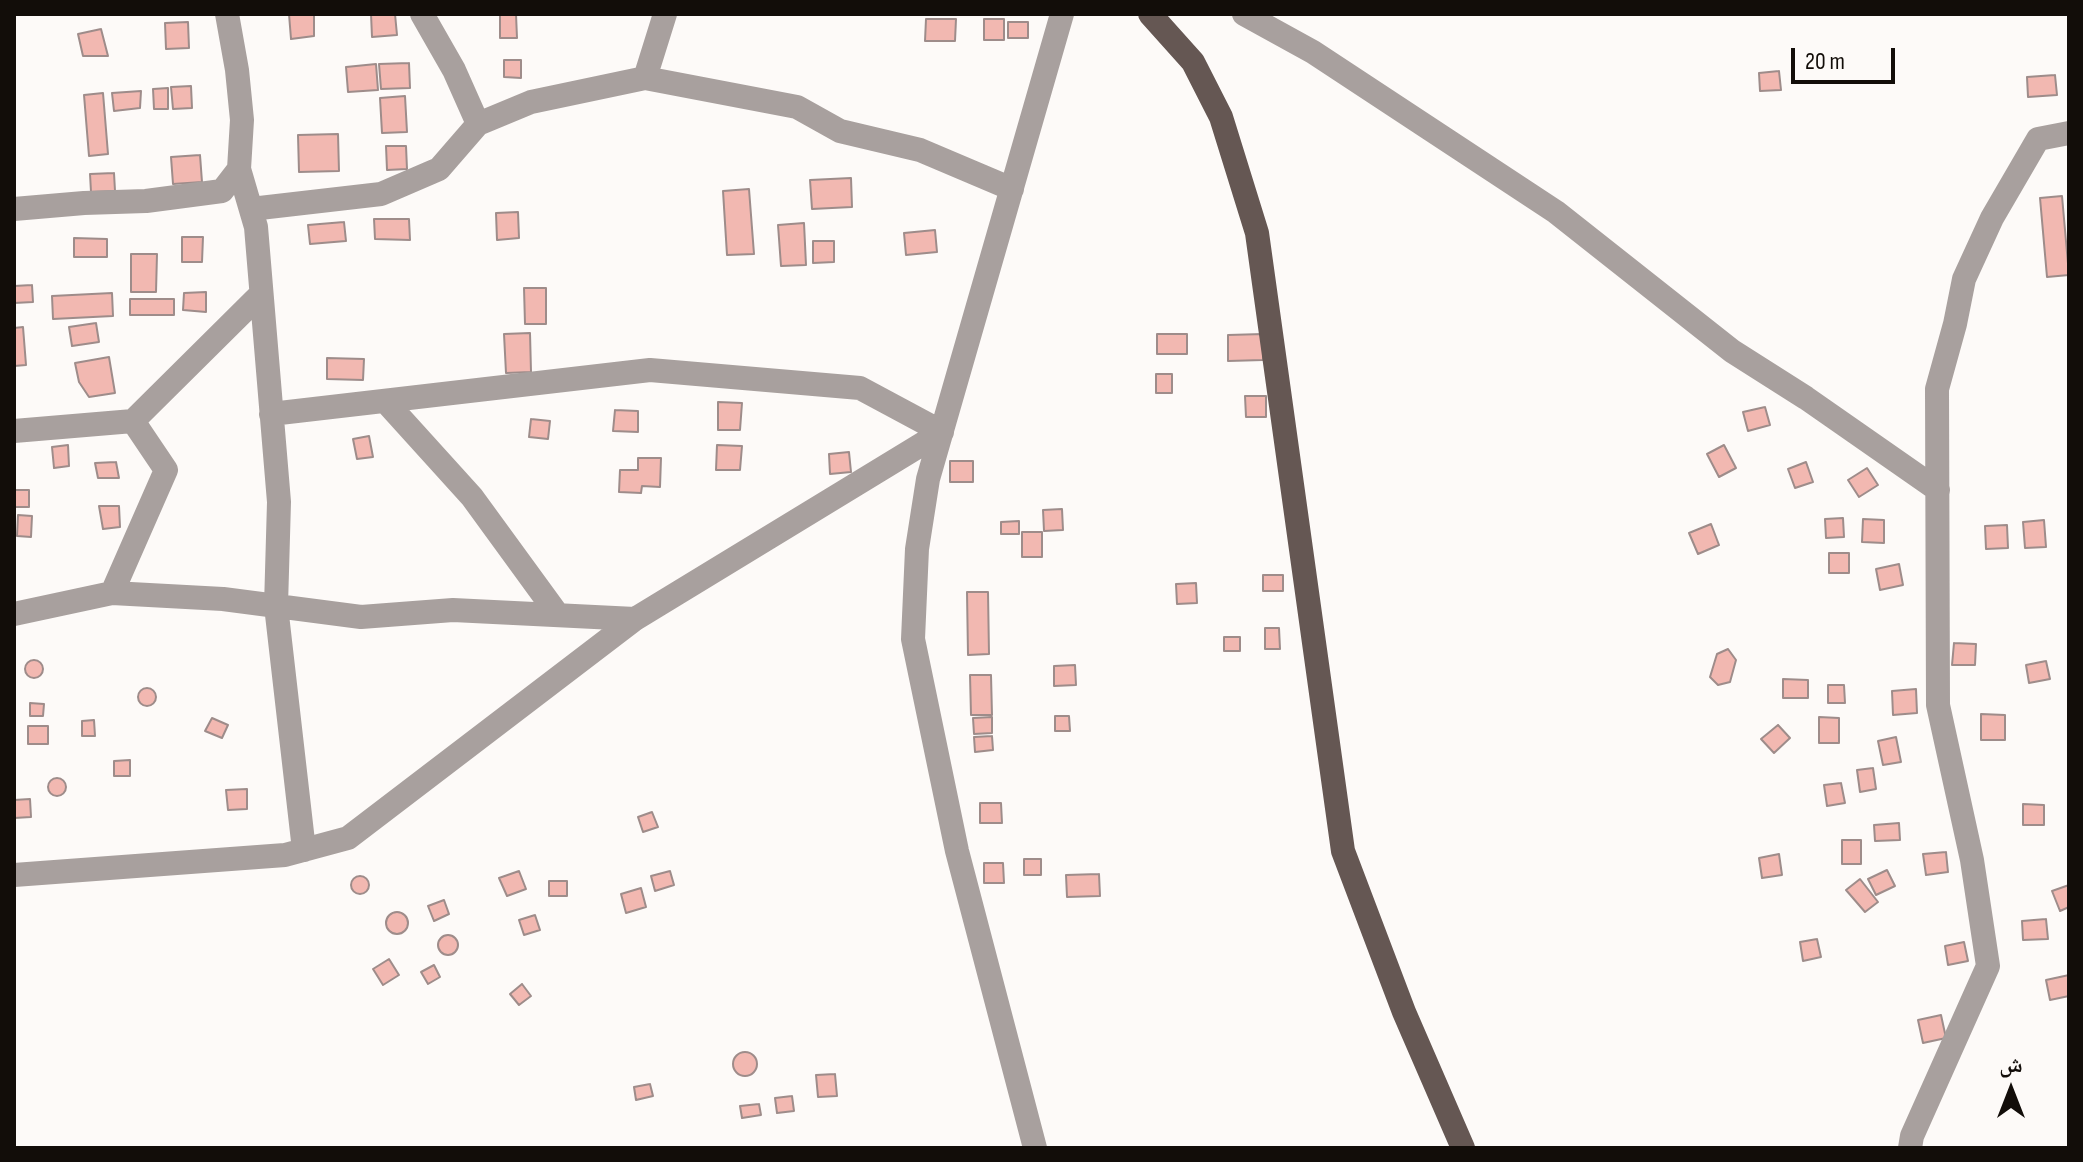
<!DOCTYPE html>
<html>
<head>
<meta charset="utf-8">
<style>
	body { margin:0 }
	#map { position:relative; width:2083px; height:1162px; overflow:hidden; background:#fdfaf8; font-family:"Sofia Sans Condensed","Noto Naskh Arabic",sans-serif }
	canvas { display:block }
	.frame { position:absolute; inset:0; border:16px solid #120d09; pointer-events:none }
	.north { position:absolute; left:1971px; top:1050px; width:80px; height:80px; -webkit-text-stroke:6px #fdfaf8; paint-order:stroke; rotate:0deg; font-size:22px; font-weight:700; line-height:32px; text-align:center; color:#120d09 }
	.north::after { content:''; display:block; margin:auto; width:28px; height:36px; background:#120d09; clip-path:polygon(50% 0,100% 100%,50% 72%,0 100%) }
	.scale { position:absolute; left:1791px; top:48px; width:104px; height:36px; box-sizing:border-box; border:4px solid #120d09; border-top:0; padding-left:10px; font-size:24px; line-height:28px; white-space:nowrap; color:#120d09; -webkit-text-stroke:6px #fdfaf8; paint-order:stroke }
</style>
</head>
<body>
<div id="map">
<canvas width="2083" height="1162"></canvas>
<div class="frame"></div>
<div class="north">ش</div>
<div class="scale">20 m</div>
</div>
<script>
const g = document.querySelector('canvas').getContext('2d');
g.lineJoin = 'round';
function fillPath(path, color) { g.fillStyle = color; g.fill(path, 'evenodd'); }
const toPath = rows => new Path2D(rows.map(r => 'M' + r).join(''));
function strokePath(path, color, width, dash) { g.strokeStyle = color; g.lineWidth = width; g.lineCap = dash ? 'butt' : 'round'; g.setLineDash(dash || []); g.stroke(path); }
const building = toPath([
	[289,14,314,14,314,36,291,39,289,14],
	[371,14,395,14,397,35,372,37,371,14],
	[500,14,516,14,517,38,500,38,500,14],
	[926,19,956,19,955,41,925,41,926,19],
	[984,19,1004,19,1004,40,984,40,984,19],
	[188,22,189,48,166,49,165,23,188,22],
	[1008,22,1028,22,1028,38,1008,38,1008,22],
	[101,29,108,56,83,56,78,34,101,29],
	[504,60,521,60,521,78,504,77,504,60],
	[409,63,410,88,381,89,379,64,409,63],
	[376,64,378,90,348,92,346,67,376,64],
	[1779,71,1781,90,1760,91,1759,73,1779,71],
	[2055,75,2057,95,2028,97,2027,77,2055,75],
	[191,86,192,108,173,109,171,87,191,86],
	[168,88,168,109,154,109,153,89,168,88],
	[141,91,140,108,114,111,112,93,141,91],
	[103,93,108,154,89,156,84,95,103,93],
	[405,96,407,132,382,133,380,98,405,96],
	[338,134,339,171,299,172,298,135,338,134],
	[386,146,406,146,407,169,387,170,386,146],
	[200,155,202,182,173,184,171,157,200,155],
	[114,173,115,191,91,192,90,174,114,173],
	[851,178,852,207,812,209,810,180,851,178],
	[749,189,754,254,727,255,723,191,749,189],
	[2062,196,2069,275,2047,277,2040,198,2062,196],
	[518,212,519,238,497,240,496,213,518,212],
	[374,219,409,219,410,240,375,239,374,219],
	[344,222,346,241,310,244,308,225,344,222],
	[804,223,806,265,781,266,778,225,804,223],
	[935,230,937,252,906,255,904,233,935,230],
	[182,237,203,237,202,262,182,262,182,237],
	[74,238,107,239,107,257,74,257,74,238],
	[813,241,834,241,834,262,813,263,813,241],
	[131,254,157,254,156,292,131,292,131,254],
	[32,285,33,302,14,303,14,286,32,285],
	[524,288,546,288,546,324,525,324,524,288],
	[206,292,206,312,183,310,184,293,206,292],
	[112,293,113,316,53,319,52,296,112,293],
	[130,299,174,299,174,315,130,315,130,299],
	[96,323,99,342,72,346,69,327,96,323],
	[23,327,26,365,14,366,14,328,23,327],
	[530,333,531,372,506,373,504,334,530,333],
	[1157,334,1187,334,1187,354,1157,354,1157,334],
	[1263,334,1263,360,1228,361,1228,335,1263,334],
	[109,357,115,393,89,397,79,382,75,363,109,357],
	[327,358,364,359,363,380,327,379,327,358],
	[1156,374,1172,374,1172,393,1156,393,1156,374],
	[1245,396,1266,396,1266,417,1246,417,1245,396],
	[718,402,742,403,740,430,718,430,718,402],
	[1765,407,1770,425,1748,431,1743,412,1765,407],
	[615,410,638,411,638,432,613,431,615,410],
	[531,419,550,421,548,439,529,437,531,419],
	[369,436,373,457,357,459,353,439,369,436],
	[68,445,69,466,54,468,52,447,68,445],
	[717,445,742,446,740,470,716,470,717,445],
	[1724,445,1736,468,1719,477,1707,454,1724,445],
	[849,452,851,472,830,474,829,454,849,452],
	[638,458,661,458,660,487,642,486,641,493,619,492,620,470,638,470,638,458],
	[950,461,973,461,973,482,950,482,950,461],
	[116,462,119,478,98,478,95,463,116,462],
	[1806,462,1813,482,1795,488,1788,469,1806,462],
	[1867,468,1878,485,1859,497,1848,480,1867,468],
	[14,490,29,490,29,507,14,507,14,490],
	[99,506,119,506,120,527,103,529,99,506],
	[1062,509,1063,530,1044,531,1043,510,1062,509],
	[18,515,32,516,31,537,17,536,18,515],
	[1843,518,1844,537,1826,538,1825,519,1843,518],
	[1863,519,1884,520,1884,543,1862,542,1863,519],
	[2044,520,2046,547,2025,548,2023,522,2044,520],
	[1019,521,1019,534,1001,534,1001,522,1019,521],
	[1711,524,1719,545,1698,554,1689,533,1711,524],
	[2007,525,2008,548,1986,549,1985,526,2007,525],
	[1022,532,1042,532,1042,557,1022,557,1022,532],
	[1829,553,1849,553,1849,573,1829,573,1829,553],
	[1899,564,1903,585,1880,590,1876,569,1899,564],
	[1263,575,1283,575,1283,591,1263,591,1263,575],
	[1196,583,1197,603,1177,604,1176,584,1196,583],
	[967,592,988,592,989,654,968,655,967,592],
	[1265,628,1279,628,1280,649,1265,649,1265,628],
	[1224,637,1240,637,1240,651,1224,651,1224,637],
	[1954,643,1976,644,1975,665,1952,665,1954,643],
	[1728,649,1736,660,1730,682,1718,685,1710,677,1717,654,1728,649],
	'25 669a9 9 0 1 1 18 0a9 9 0 1 1-18 0Z',
	[2046,661,2050,679,2029,683,2026,665,2046,661],
	[1075,665,1076,685,1054,686,1054,666,1075,665],
	[970,675,991,675,992,715,971,715,970,675],
	[1783,679,1808,680,1808,698,1783,698,1783,679],
	[1828,685,1844,685,1845,703,1828,703,1828,685],
	'138 697a9 9 0 1 1 18 0a9 9 0 1 1-18 0Z',
	[1916,689,1917,713,1893,715,1892,691,1916,689],
	[30,703,44,704,43,716,30,716,30,703],
	[1981,714,2005,715,2005,740,1981,740,1981,714],
	[1055,716,1069,716,1070,731,1055,731,1055,716],
	[992,717,992,733,974,734,973,718,992,717],
	[1819,717,1839,718,1839,743,1819,743,1819,717],
	[212,718,228,725,222,738,205,731,212,718],
	[94,720,95,736,82,736,82,721,94,720],
	[1778,725,1790,738,1774,753,1761,739,1778,725],
	[28,726,48,726,48,744,28,744,28,726],
	[992,736,993,750,975,752,974,737,992,736],
	[1896,737,1901,762,1883,765,1878,741,1896,737],
	[130,760,130,776,114,776,114,761,130,760],
	[1873,768,1876,789,1860,792,1857,770,1873,768],
	'48 787a9 9 0 1 1 18 0a9 9 0 1 1-18 0Z',
	[1841,783,1845,803,1827,806,1824,785,1841,783],
	[247,789,247,809,228,810,226,790,247,789],
	[30,799,31,817,14,818,14,800,30,799],
	[980,803,1001,803,1002,823,980,823,980,803],
	[2023,804,2044,805,2044,825,2023,825,2023,804],
	[652,812,658,827,643,832,638,817,652,812],
	[1899,823,1900,840,1875,841,1874,825,1899,823],
	[1842,840,1861,840,1861,864,1842,864,1842,840],
	[1946,852,1948,872,1926,875,1923,854,1946,852],
	[1779,854,1782,875,1762,878,1759,858,1779,854],
	[1024,859,1041,859,1041,875,1024,875,1024,859],
	[984,863,1003,863,1004,883,984,883,984,863],
	[1887,870,1895,886,1876,895,1868,879,1887,870],
	[519,871,526,889,507,896,499,878,519,871],
	[670,871,674,885,655,891,651,876,670,871],
	[1099,874,1100,896,1067,897,1066,875,1099,874],
	'351 885a9 9 0 1 1 18 0a9 9 0 1 1-18 0Z',
	[1860,879,1878,902,1865,912,1846,890,1860,879],
	[549,881,567,881,567,896,549,896,549,881],
	[2069,885,2069,907,2060,911,2052,891,2069,885],
	[641,888,646,907,626,913,621,894,641,888],
	[444,900,449,914,434,921,428,906,444,900],
	'386 923a11 11 0 1 1 22 0a11 11 0 1 1-22 0Z',
	[535,915,540,930,524,935,519,920,535,915],
	[2046,919,2048,939,2023,940,2022,921,2046,919],
	'438 945a10 10 0 1 1 20 0a10 10 0 1 1-20 0Z',
	[1817,939,1821,957,1803,961,1800,942,1817,939],
	[1964,942,1968,961,1948,965,1945,946,1964,942],
	[389,959,399,975,383,985,373,969,389,959],
	[434,965,440,977,428,984,421,972,434,965],
	[2069,975,2069,996,2050,1000,2046,980,2069,975],
	[522,984,531,996,519,1005,510,994,522,984],
	[1941,1015,1946,1038,1923,1043,1918,1020,1941,1015],
	'733 1064a12 12 0 1 1 24 0a12 12 0 1 1-24 0Z',
	[835,1074,837,1096,818,1097,816,1075,835,1074],
	[650,1084,653,1096,636,1100,634,1087,650,1084],
	[792,1096,794,1111,777,1113,775,1098,792,1096],
	[759,1104,761,1115,742,1118,740,1106,759,1104]
]);
fillPath(building, '#f2b8b1');
strokePath(building, '#9e8c8a', 2);
strokePath(toPath([
	[422,14,454,70,478,124,531,102,645,78,797,107,840,131,920,150,1012,189],
	[1244,14,1313,52,1556,212,1732,351,1806,398,1938,490],
	[645,78,665,14],
	[239,169,256,227,279,502,276,606,304,850],
	[14,209,84,203,146,201,222,191,239,169,242,120,237,70,227,14],
	[251,209,381,194,439,169,478,124],
	[386,402,472,497,558,615],
	[271,414,650,370,860,388,942,432],
	[14,431,133,421,261,294],
	[112,593,223,599,361,617,453,610,635,619,942,432],
	[14,614,112,593,166,470,133,421],
	[14,875,285,855,348,838,635,619],
	[1035,1148,957,851,913,639,917,549,928,479,1062,14],
	[1910,1148,1912,1136,1988,966,1972,860,1938,705,1937,389,1955,324,1964,279,1992,218,2038,139,2069,133]
]), '#a8a09e', 24);
strokePath(toPath([
	[1150,14,1193,62,1221,117,1257,233,1343,851,1404,1012,1463,1148]
]), '#655753', 24);
</script>
</body>
</html>
